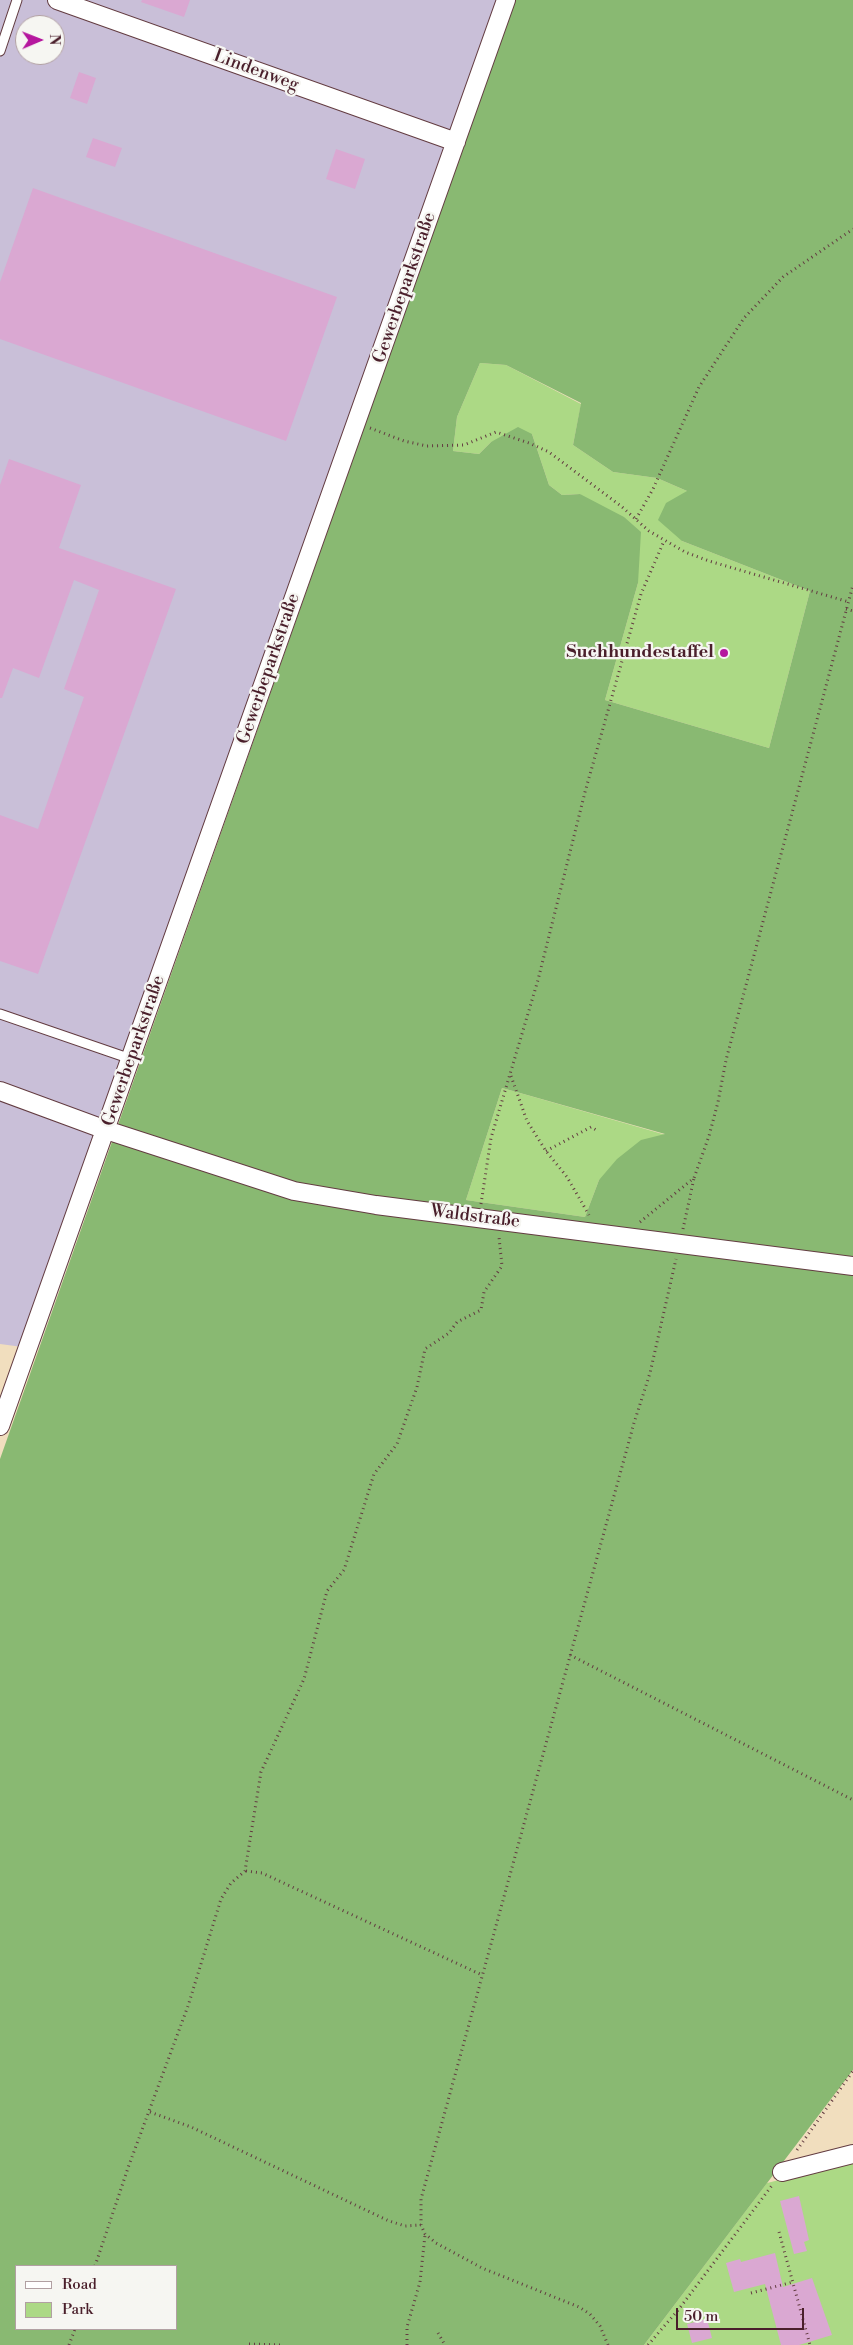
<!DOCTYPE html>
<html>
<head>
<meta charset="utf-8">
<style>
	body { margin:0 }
	#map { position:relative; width:853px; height:2345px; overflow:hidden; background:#f1debe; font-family:"Libre Bodoni",serif }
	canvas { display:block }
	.legend { position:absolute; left:15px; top:2265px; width:162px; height:65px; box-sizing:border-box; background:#f6f6f2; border:1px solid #b1a0a2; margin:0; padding:6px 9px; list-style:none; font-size:15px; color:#4a1f2b }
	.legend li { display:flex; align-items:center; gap:10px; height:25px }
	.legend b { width:25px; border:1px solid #b1a0a2 }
	.north { position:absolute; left:15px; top:15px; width:50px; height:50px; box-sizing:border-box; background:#f6f6f2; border:1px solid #b1a0a2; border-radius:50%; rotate:89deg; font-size:14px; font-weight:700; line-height:20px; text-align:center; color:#4a1f2b }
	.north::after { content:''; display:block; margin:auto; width:18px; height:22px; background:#b5179e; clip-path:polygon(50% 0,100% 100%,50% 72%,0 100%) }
	.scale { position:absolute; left:676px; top:2308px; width:128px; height:22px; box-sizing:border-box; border:2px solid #4a1f2b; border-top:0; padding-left:6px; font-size:15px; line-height:18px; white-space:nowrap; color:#4a1f2b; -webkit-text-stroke:4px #f6f6f2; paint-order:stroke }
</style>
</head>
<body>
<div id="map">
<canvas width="853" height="2345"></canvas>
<ul class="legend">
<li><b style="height:6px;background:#fff"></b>Road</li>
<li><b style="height:14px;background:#acd985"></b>Park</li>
</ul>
<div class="north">N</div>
<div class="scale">50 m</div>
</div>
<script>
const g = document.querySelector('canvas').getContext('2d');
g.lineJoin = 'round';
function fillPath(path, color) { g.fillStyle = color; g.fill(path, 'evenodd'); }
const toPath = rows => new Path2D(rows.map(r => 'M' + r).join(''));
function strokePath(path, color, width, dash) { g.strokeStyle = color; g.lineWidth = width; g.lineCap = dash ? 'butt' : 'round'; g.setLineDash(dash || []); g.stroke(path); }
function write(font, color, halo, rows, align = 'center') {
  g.font = font + ' "Libre Bodoni",serif'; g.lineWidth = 4.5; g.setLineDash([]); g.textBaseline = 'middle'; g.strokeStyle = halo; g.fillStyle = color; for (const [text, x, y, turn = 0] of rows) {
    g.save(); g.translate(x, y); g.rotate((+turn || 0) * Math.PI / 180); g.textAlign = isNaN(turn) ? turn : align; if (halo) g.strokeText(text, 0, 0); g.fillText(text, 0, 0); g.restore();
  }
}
fillPath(toPath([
	[0,0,515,0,38,1349,0,1344],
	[25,25,55,25,55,55,25,55]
]), '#c9bfd8');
fillPath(toPath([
	[480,363,506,365,581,404,573,445,613,472,657,478,687,491,682,541,810,591,769,748,605,700,638,583,580,494,562,495,549,485,532,434,491,442,479,454,453,451,457,417],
	[502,1088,513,1091,666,1135,599,1180,585,1217,466,1200],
	[853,2162,853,2345,644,2345,767,2183]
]), '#acd985');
fillPath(toPath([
	[515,0,853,0,853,2070,644,2345,0,2345,0,1459],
	[480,363,506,365,581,403,573,445,613,472,657,478,687,491,666,503,658,520,682,541,810,591,769,748,605,700,638,583,641,532,624,517,580,494,562,495,549,485,532,434,518,427,491,442,479,454,453,451,457,417],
	[502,1088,513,1091,665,1134,641,1140,617,1159,599,1180,585,1217,466,1200],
	[16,2266,176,2266,176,2329,16,2329]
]), '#89b972');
fillPath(toPath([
	[142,0,190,0,184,17,141,2],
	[79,72,96,78,87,104,70,98],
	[93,138,122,148,115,167,86,157],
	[336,149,365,159,355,189,326,179],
	[33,188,337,297,286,441,0,339,0,282],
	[9,459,81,485,59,548,176,589,38,974,0,961,0,815,38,829,84,697,64,689,99,590,74,580,39,678,13,668,2,698,0,698,0,485],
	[799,2196,809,2240,804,2242,807,2251,794,2254,780,2201],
	[775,2253,783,2287,812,2278,832,2335,799,2345,781,2345,765,2284,734,2292,726,2263,740,2259,741,2262],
	[707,2319,712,2338,692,2343,687,2324]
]), '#daa8d2');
const service = toPath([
	[0,51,17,0],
	[0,1014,131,1059]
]);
const minor = toPath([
	[57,0,456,142],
	[0,1091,106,1130,294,1191,376,1205,853,1266],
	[0,1426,506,0],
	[782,2172,853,2154]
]);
strokePath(service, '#633c41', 11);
strokePath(minor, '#633c41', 20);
strokePath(toPath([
	[370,428,404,441,427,446,464,445,496,432,529,443,549,452,621,506,649,531,685,552,709,561,849,602],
	[636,519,653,489,699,387,744,318,783,277,853,229],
	[846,609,853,611],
	[511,1076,527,1121,546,1151,567,1177,589,1215],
	[546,1151,591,1127,598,1131],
	[481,1204,491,1138,538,980,585,792,641,594,664,541],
	[640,1222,694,1178,709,1136,718,1102,726,1060,853,585],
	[683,1229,694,1178],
	[570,1655,853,1800],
	[246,1871,262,1873,482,1975],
	[150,2112,191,2127,389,2221,405,2226,421,2225],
	[797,2150,853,2071],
	[779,2232,810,2345],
	[95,2266,129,2165,188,2006,221,1899,231,1883,245,1871,261,1772,304,1679,327,1591,344,1570,374,1474,397,1444,417,1387,425,1349,449,1333,457,1322,481,1310,484,1292,502,1266,499,1237],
	[751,2293,793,2282],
	[438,2333,445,2345],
	[249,2344,282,2345],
	[69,2345,75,2329],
	[407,2345,407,2327,420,2282,425,2235],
	[608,2345,600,2326,590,2314,579,2307,482,2268,436,2243,425,2234,421,2225,421,2199,634,1423,650,1373,676,1259],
	[648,2345,679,2309,773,2184]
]), '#633c41', 3, [1, 4]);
strokePath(service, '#fff', 9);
strokePath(minor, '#fff', 18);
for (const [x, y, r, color] of [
	[724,653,5,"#b5179e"]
]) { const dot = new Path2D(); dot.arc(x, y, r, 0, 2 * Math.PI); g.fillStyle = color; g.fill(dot); strokePath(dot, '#f6f6f2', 2); }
write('18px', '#4a1f2b', '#f6f6f2', [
	["Lindenweg",256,71,20],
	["Gewerbeparkstraße",405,288,-71],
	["Gewerbeparkstraße",269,669,-71],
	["Gewerbeparkstraße",134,1051,-71],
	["Waldstraße",475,1217,7]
]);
write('bold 18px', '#4a1f2b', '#f6f6f2', [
	["Suchhundestaffel",714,653]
], 'right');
</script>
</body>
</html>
